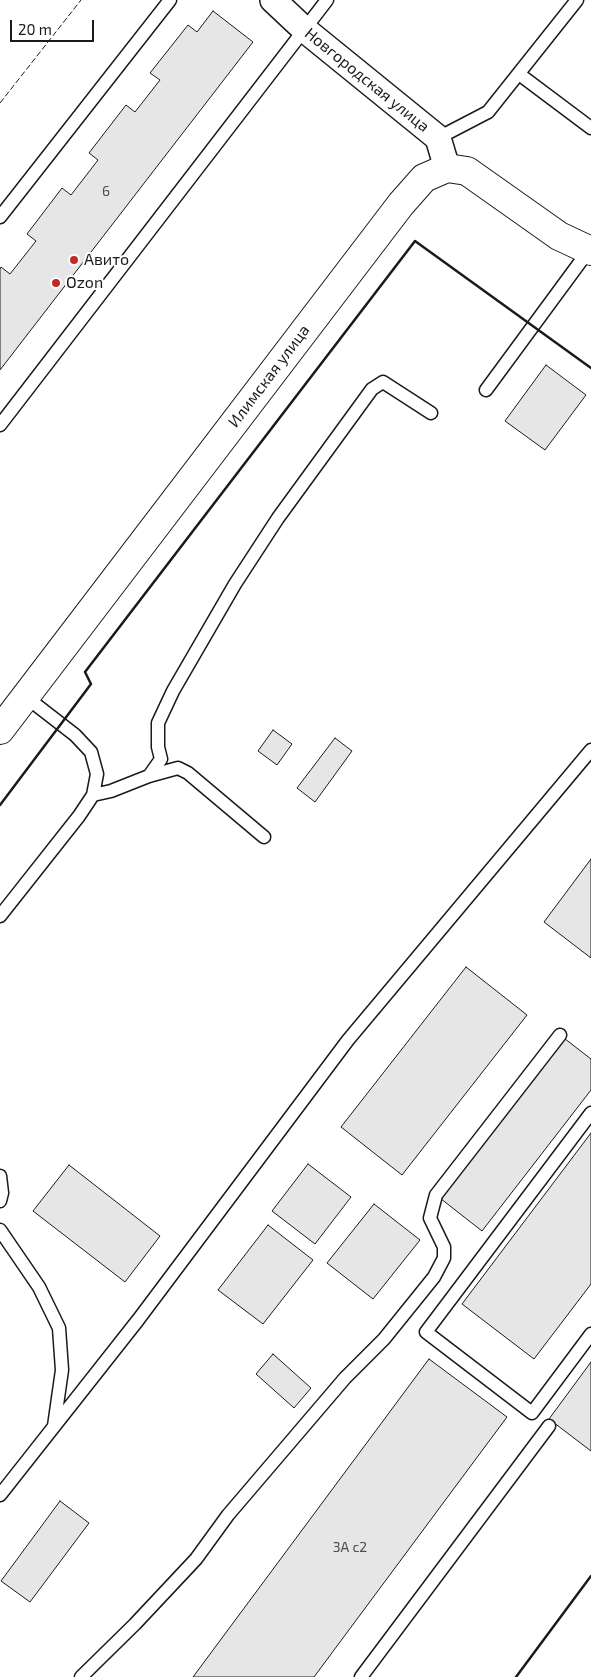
<!DOCTYPE html>
<html>
<head>
<meta charset="utf-8">
<style>
	body { margin:0 }
	#map { position:relative; width:591px; height:1677px; overflow:hidden; background:#fff; font-family:"Exo 2",sans-serif }
	canvas { display:block }
	.scale { position:absolute; left:10px; top:20px; width:84px; height:22px; box-sizing:border-box; border:2px solid #1a1a1a; border-top:0; padding-left:6px; font-size:15px; line-height:18px; white-space:nowrap; color:#1a1a1a; -webkit-text-stroke:4px #fff; paint-order:stroke }
</style>
</head>
<body>
<div id="map">
<canvas width="591" height="1677"></canvas>
<div class="scale">20 m</div>
</div>
<script>
const g = document.querySelector('canvas').getContext('2d');
g.lineJoin = 'round';
function fillPath(path, color) { g.fillStyle = color; g.fill(path, 'evenodd'); }
const toPath = rows => new Path2D(rows.map(r => 'M' + r).join(''));
function strokePath(path, color, width, dash) { g.strokeStyle = color; g.lineWidth = width; g.lineCap = dash ? 'butt' : 'round'; g.setLineDash(dash || []); g.stroke(path); }
function write(font, color, halo, rows, align = 'center') {
  g.font = font + ' "Exo 2",sans-serif'; g.lineWidth = 4; g.setLineDash([]); g.textBaseline = 'middle'; g.strokeStyle = halo; g.fillStyle = color; for (const [text, x, y, turn = 0] of rows) {
    g.save(); g.translate(x, y); g.rotate((+turn || 0) * Math.PI / 180); g.textAlign = isNaN(turn) ? turn : align; if (halo) g.strokeText(text, 0, 0); g.fillText(text, 0, 0); g.restore();
  }
}
const building = toPath([
	[213,11,253,42,0,370,0,269,1,267,10,274,36,241,27,234,62,188,71,195,98,160,89,153,126,105,135,112,160,80,150,73,188,25,197,32,213,11],
	[546,365,586,395,545,450,505,421,546,365],
	[273,730,292,744,277,765,258,751,273,730],
	[335,738,352,751,315,802,297,788,335,738],
	[591,859,591,958,544,922,591,859],
	[466,967,527,1015,402,1175,341,1127,466,967],
	[560,1035,591,1059,591,1090,482,1231,436,1195,560,1035],
	[591,1133,591,1284,534,1359,462,1304,591,1133],
	[308,1164,351,1197,315,1244,272,1211,308,1164],
	[69,1165,160,1236,125,1282,33,1211,69,1165],
	[374,1204,420,1240,373,1299,327,1263,374,1204],
	[268,1225,313,1260,263,1324,218,1290,268,1225],
	[273,1354,311,1388,294,1408,256,1374,273,1354],
	[429,1359,507,1417,314,1677,193,1677,429,1359],
	[591,1362,591,1451,549,1419,591,1362],
	[60,1501,89,1523,30,1602,1,1581,60,1501]
]);
fillPath(building, '#e6e6e6');
strokePath(building, '#1a1a1a', 1);
const service = toPath([
	[519,74,591,128],
	[438,138,488,112,577,0],
	[0,217,170,0],
	[486,390,589,250],
	[0,425,327,0],
	[149,776,161,759,158,747,158,723,173,691,235,584,278,518,372,389,383,382,431,413],
	[93,795,111,791,149,776,178,768,188,773,264,837],
	[0,916,79,816,93,795,97,774,91,752,75,735,26,697],
	[591,1113,426,1332,532,1413,591,1334],
	[0,1176,2,1193,0,1201],
	[0,1230,39,1287,59,1328,62,1370,54,1426],
	[0,1495,138,1320,348,1040,591,750],
	[81,1677,135,1624,196,1559,228,1515,345,1378,384,1339,434,1277,444,1258,444,1247,430,1218,436,1195,560,1035],
	[361,1677,549,1426]
]);
const minor = toPath([
	[273,0,305,30,438,138,447,168]
]);
const tertiary = toPath([
	[0,730,401,204,424,178,447,168,467,171,559,236,591,251]
]);
strokePath(service, '#1a1a1a', 15);
strokePath(minor, '#1a1a1a', 28);
strokePath(tertiary, '#1a1a1a', 30);
strokePath(service, '#fff', 12);
strokePath(minor, '#fff', 25);
strokePath(tertiary, '#fff', 28);
strokePath(toPath([
	[0,103,81,0]
]), '#1a1a1a', 1, [6, 2.5]);
strokePath(toPath([
	[0,805,91,684,85,672,415,241,591,368],
	[516,1677,591,1576]
]), '#1a1a1a', 2.5);
for (const [x, y, r, color] of [
	[74,260,5,"#c62828"],
	[56,283,5,"#c62828"]
]) { const dot = new Path2D(); dot.arc(x, y, r, 0, 2 * Math.PI); g.fillStyle = color; g.fill(dot); strokePath(dot, '#fff', 2); }
write('14px', '#4d4d4d', null, [
	["6",106,191],
	["3А с2",350,1547]
]);
write('16px', '#1a1a1a', '#fff', [
	["Новгородская улица",367,80,39],
	["Илимская улица",269,376,-53]
]);
write('16px', '#1a1a1a', '#fff', [
	["Авито",84,260],
	["Ozon",66,283]
], 'left');
</script>
</body>
</html>
